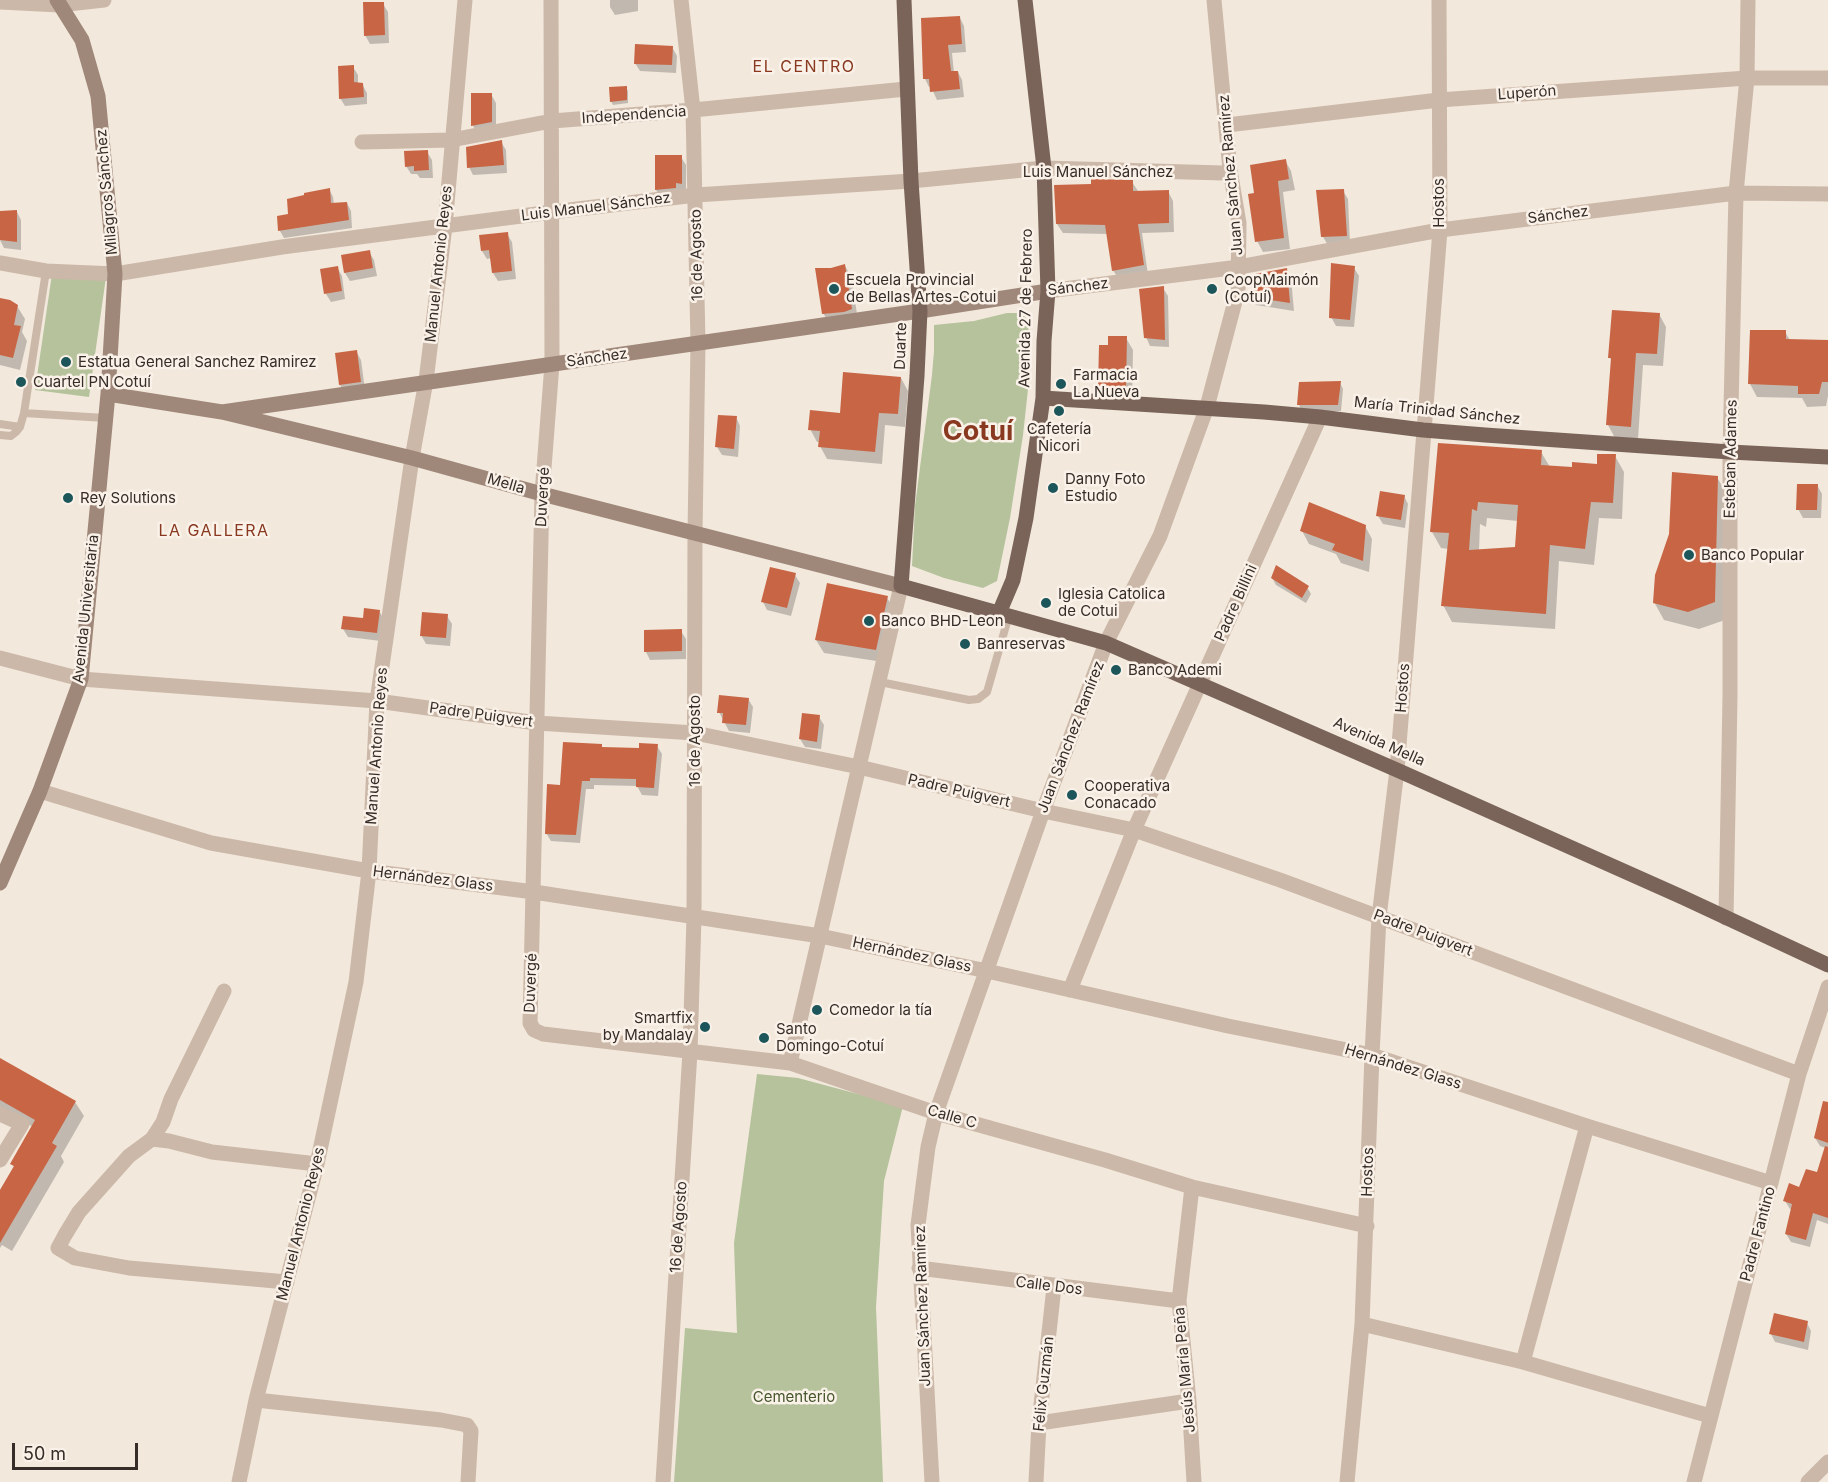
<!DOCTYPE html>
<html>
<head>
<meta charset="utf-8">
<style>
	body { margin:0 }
	#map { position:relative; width:1828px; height:1482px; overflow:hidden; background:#f2e8dc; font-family:Inter,sans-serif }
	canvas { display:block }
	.scale { position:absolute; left:12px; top:1443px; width:126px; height:27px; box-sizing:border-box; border:3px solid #372d28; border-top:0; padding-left:8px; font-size:18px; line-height:21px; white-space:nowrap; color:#372d28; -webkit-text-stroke:4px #faf2e9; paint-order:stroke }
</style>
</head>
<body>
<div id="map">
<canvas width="1828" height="1482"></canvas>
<div class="scale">50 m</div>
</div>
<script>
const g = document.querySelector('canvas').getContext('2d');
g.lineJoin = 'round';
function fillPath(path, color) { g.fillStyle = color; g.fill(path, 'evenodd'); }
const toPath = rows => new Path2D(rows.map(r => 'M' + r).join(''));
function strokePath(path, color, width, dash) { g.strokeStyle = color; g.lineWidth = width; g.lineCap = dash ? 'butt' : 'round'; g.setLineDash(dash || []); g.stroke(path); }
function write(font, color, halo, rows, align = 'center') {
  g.font = font + ' Inter,sans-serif'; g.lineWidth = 5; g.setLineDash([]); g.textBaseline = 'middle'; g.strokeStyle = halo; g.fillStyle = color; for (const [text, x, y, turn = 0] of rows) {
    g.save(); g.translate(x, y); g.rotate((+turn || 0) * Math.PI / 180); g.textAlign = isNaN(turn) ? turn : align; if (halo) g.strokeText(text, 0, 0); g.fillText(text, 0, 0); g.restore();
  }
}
fillPath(toPath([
	[52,274,106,277,89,397,35,390],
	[1007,313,1024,313,1028,323,1030,347,1029,380,1023,435,1010,518,997,581,983,588,944,578,912,566,915,506,932,375,934,351,934,325,974,321],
	[757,1074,798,1078,903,1106,884,1181,876,1307,883,1482,674,1482,685,1328,737,1333,734,1243]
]), '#b5c29c');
fillPath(toPath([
	[610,0,638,0,638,11,615,15,610,7],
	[383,4,388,12,389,43,370,44,365,35],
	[960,18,964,26,966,52,952,53,954,73,958,72,962,80,964,97,937,100,931,87,929,87,925,79],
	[672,47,677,56,676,73,640,71,635,63],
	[353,67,358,75,358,84,362,84,367,93,367,104,345,106,340,98],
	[626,88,628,91,628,103,613,105,611,101],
	[491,94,496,103,496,130,478,134,473,126,473,95],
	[501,142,506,150,507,173,473,175,469,167],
	[427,152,432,160,433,178,420,178,417,174,411,174,406,166],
	[681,157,686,165,686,191,661,198,656,190],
	[1285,160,1291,171,1295,190,1283,192,1290,249,1263,252,1257,241,1256,195],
	[1132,182,1138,191,1168,191,1173,201,1174,232,1142,233,1148,275,1119,280,1113,270,1108,234,1063,233,1057,224],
	[329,189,333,197,334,204,347,203,351,211,352,228,284,238,280,231,278,217,290,215],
	[1343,191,1348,199,1350,244,1328,245,1323,237],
	[17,212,21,220,21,250,4,248,0,240,0,213],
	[507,234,512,242,516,279,498,281,493,273,492,258,487,259,482,251],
	[369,252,374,260,377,276,350,281,345,273,342,257],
	[845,266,852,278,858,322,831,326,823,313,832,270],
	[337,267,342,276,345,299,331,302,326,294],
	[1354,268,1359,276,1354,327,1336,326,1331,317],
	[1286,270,1291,278,1294,311,1256,305,1251,297],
	[1163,288,1168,296,1169,347,1150,346,1146,337],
	[0,299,17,306,25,319,22,332,27,341,20,370,0,365],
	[1659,314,1666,327,1663,366,1643,365,1638,439,1615,438,1608,425,1612,361,1610,358],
	[1785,332,1790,340,1828,342,1828,396,1826,406,1807,407,1802,398,1757,397,1750,384],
	[1126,338,1133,350,1132,401,1106,400,1099,387,1109,347],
	[356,351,361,360,365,390,345,393,340,385],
	[901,378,908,391,905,427,885,425,882,464,827,459,820,446,820,442,817,442,810,429,841,414],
	[1340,383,1343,389,1341,411,1302,411,1299,405],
	[736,417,740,426,738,457,722,455,717,447],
	[1541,452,1550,467,1573,469,1598,466,1615,456,1624,472,1622,519,1599,518,1594,565,1559,561,1555,629,1452,622,1443,605,1449,549,1441,548,1432,532],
	[1487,518,1518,521,1516,549,1479,551,1480,524,1486,527],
	[1717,477,1727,495,1725,620,1699,629,1664,620,1654,602],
	[1817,485,1822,494,1821,518,1803,518,1798,509],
	[1404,496,1408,504,1405,528,1383,524,1378,516],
	[1365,526,1372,539,1369,572,1341,563,1336,554,1309,544,1302,531],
	[795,575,800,583,791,616,767,610,763,602],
	[1272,578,1307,587,1311,594,1306,603,1276,585],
	[887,598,895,610,883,662,824,653,816,640],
	[379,611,384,619,381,641,348,637,343,629,364,620],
	[447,616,452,624,450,646,426,644,421,635],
	[681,631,686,639,686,659,650,660,646,652],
	[748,699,753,707,750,733,729,731,719,712],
	[819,717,824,725,821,749,805,747,800,739],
	[657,746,662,754,658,796,642,795,637,786,594,785,594,789,586,789,580,843,551,841,546,833,561,787,603,749,640,750],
	[0,1059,75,1102,84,1116,61,1156,64,1162,12,1251,2,1245,0,1248,0,1190,14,1167,12,1164,33,1127,0,1109],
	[1828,1121,1828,1224,1817,1220,1810,1247,1791,1242,1786,1234,1792,1210,1790,1209,1785,1201,1818,1174,1826,1148,1820,1146,1815,1138],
	[1807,1323,1811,1331,1808,1350,1775,1342,1771,1334]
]), '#0003');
fillPath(toPath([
	[363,2,384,2,385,35,364,36],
	[960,16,962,44,948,45,951,71,958,71,960,89,930,92,929,79,923,79,921,18],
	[635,44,673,46,672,65,634,64],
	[354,65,354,82,363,83,364,97,339,99,338,66],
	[627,86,627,100,610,102,609,87],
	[471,93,492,93,492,122,471,126],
	[502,140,504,165,467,168,466,147],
	[428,150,429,170,414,171,414,166,405,167,404,151],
	[655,155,682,155,682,184,676,183,676,188,655,190],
	[1286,159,1289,179,1278,181,1284,238,1255,242,1248,194,1254,193,1250,165],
	[1091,179,1133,180,1133,191,1169,190,1169,223,1138,224,1144,265,1112,271,1105,225,1056,224,1054,185,1091,184],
	[330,188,331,203,347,202,349,220,278,231,277,216,288,214,287,199,304,195,304,193],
	[1344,189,1347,236,1321,237,1316,190],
	[17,210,17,242,0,240,0,211],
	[508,232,512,271,492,273,489,250,481,251,479,235],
	[370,250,373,268,344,273,341,255],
	[1331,263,1355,266,1350,320,1329,318],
	[845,264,852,309,844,312,822,314,815,268,831,268],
	[338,266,342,291,324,294,320,269],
	[1287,268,1290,303,1250,297,1255,274],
	[1164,286,1165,340,1144,338,1139,289],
	[0,298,10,300,18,305,14,325,21,326,13,358,0,355],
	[1612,310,1660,313,1657,354,1636,353,1631,427,1606,425,1611,358,1608,358],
	[1750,330,1786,330,1786,339,1828,340,1828,382,1822,382,1819,394,1798,394,1798,386,1748,384],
	[1108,336,1127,336,1126,388,1098,388,1099,345,1108,345],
	[357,350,361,382,339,385,335,353],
	[843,372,901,377,898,414,879,413,875,452,818,447,820,431,808,430,810,410,840,413],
	[1341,381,1338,405,1297,405,1299,382],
	[718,415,737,416,734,449,715,447],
	[1438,443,1542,450,1541,465,1572,467,1572,462,1597,464,1597,454,1616,454,1613,503,1591,502,1585,549,1550,545,1546,614,1441,606,1449,533,1430,532],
	[1478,502,1518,505,1515,547,1469,550,1472,509,1477,511],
	[1672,472,1718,476,1715,602,1688,612,1653,603,1655,575,1669,534],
	[1797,484,1818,484,1817,510,1796,510],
	[1380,491,1405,495,1401,520,1376,516],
	[1309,502,1366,525,1363,561,1332,550,1335,544,1300,531],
	[1276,565,1309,586,1302,598,1271,578],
	[770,567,796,573,787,608,761,602],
	[827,583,888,596,876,650,815,640],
	[364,608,380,610,377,633,341,629,343,616,363,618],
	[422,612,448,614,446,638,420,636],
	[682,629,682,651,644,652,644,630],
	[719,695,749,698,746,725,722,723,723,713,717,713],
	[802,713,820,715,817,742,799,739],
	[563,742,602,744,602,747,639,748,639,743,658,744,654,788,636,787,636,779,590,778,590,781,582,781,576,835,545,834,547,784,560,785],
	[0,1058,76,1101,52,1143,57,1146,0,1243,0,1190,14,1166,10,1164,35,1120,0,1100],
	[1823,1101,1828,1102,1828,1143,1814,1138],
	[1825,1146,1828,1147,1828,1218,1813,1213,1806,1240,1785,1234,1792,1204,1783,1201,1789,1183,1799,1187,1806,1169,1817,1172],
	[1774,1313,1808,1321,1804,1342,1769,1334]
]), '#c76545');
strokePath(toPath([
	[24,413,105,418],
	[0,424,20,427],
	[0,435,11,436,16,432,20,427,24,413,46,271],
	[880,682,969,700,978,699,987,692,1009,615]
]), '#cbb8a8', 8);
strokePath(toPath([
	[551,0,552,364,542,494,530,1023,534,1030,543,1034,790,1063,936,1113,1105,1160,1192,1187,1367,1226],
	[0,2,59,5,104,0],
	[1227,125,1439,100,1747,78,1828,78],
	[362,142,451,140,552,121,693,110,906,89],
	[0,263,46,271,115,274,282,247,552,212,696,195,911,181,1044,168,1223,173,1230,170],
	[1048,291,1239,267,1440,230,1736,193,1828,194],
	[0,658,81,679,377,701,537,723,695,733,859,767,1043,811,1134,830,1280,880,1799,1074],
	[40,791,211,843,369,871,534,892,820,936,987,971,1228,1026,1372,1055,1587,1126,1771,1183],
	[1726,918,1730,696,1730,452,1736,193,1747,78,1748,0],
	[1070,990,1134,830,1320,417],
	[790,1063,901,586],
	[0,1114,22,1124,0,1160],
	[152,1139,163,1122,171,1099,224,991],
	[1192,1187,1179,1301,1189,1401,1194,1482],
	[919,1268,1179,1301],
	[287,1282,129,1268,75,1258,58,1248,65,1235,79,1212,129,1156,152,1139,169,1141,212,1152,317,1164],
	[1362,1324,1523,1362,1710,1416],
	[1523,1362,1587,1126],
	[256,1400,441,1420,467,1425,471,1431,468,1482],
	[1039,1423,1189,1401],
	[239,1482,256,1400,317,1164,356,982,369,871,377,701,412,458,426,381,445,226,465,0],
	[663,1482,690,1052,694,917,695,533,698,343,693,110,681,0],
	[932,1482,918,1225,928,1147,936,1113,1043,811,1106,643,1160,536,1207,407,1238,290,1239,223,1230,170,1214,0],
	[1036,1482,1039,1423,1054,1287],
	[1347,1482,1362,1324,1372,1055,1379,917,1397,770,1440,230,1439,0],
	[1694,1482,1799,1074,1828,987],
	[1808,1482,1828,1462]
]), '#cbb8a8', 15);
strokePath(toPath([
	[108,394,222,412,412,458,542,494,901,586],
	[222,412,920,311,1048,291],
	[0,883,40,791,81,679,108,394,115,274,98,96,82,40,57,0]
]), '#9f8779', 15);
strokePath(toPath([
	[904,0,911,181,920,311,917,376,901,586,1106,643,1397,770,1682,897,1828,965],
	[1043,398,1264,412,1320,417,1423,430,1485,435,1730,452,1828,457],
	[999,613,1013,580,1026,518,1043,398,1044,341,1048,291,1044,168,1025,0]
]), '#7a6459', 15);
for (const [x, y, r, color] of [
	[834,289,6,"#1d565a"],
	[1212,289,6,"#1d565a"],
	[66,362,6,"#1d565a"],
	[21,382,6,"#1d565a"],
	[1061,384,6,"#1d565a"],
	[1059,411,6,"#1d565a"],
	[1053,488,6,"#1d565a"],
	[68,498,6,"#1d565a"],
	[1689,555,6,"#1d565a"],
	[1046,603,6,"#1d565a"],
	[869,621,6,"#1d565a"],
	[965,644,6,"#1d565a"],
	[1116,670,6,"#1d565a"],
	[1072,795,6,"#1d565a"],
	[817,1010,6,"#1d565a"],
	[705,1027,6,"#1d565a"],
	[764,1038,6,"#1d565a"]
]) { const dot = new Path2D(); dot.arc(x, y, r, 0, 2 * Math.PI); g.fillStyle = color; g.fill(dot); strokePath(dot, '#faf2e9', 2); }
write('15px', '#372d28', '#faf2e9', [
	["Luperón",1527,93,-4],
	["Independencia",634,115,-4],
	["Luis Manuel Sánchez",1098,172],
	["Juan Sánchez Ramírez",1231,175,-95],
	["Milagros Sánchez",107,192,-95],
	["Hostos",1439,203,-90],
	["Luis Manuel Sánchez",596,207,-7],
	["Sánchez",1558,215,-7],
	["16 de Agosto",697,255,-91],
	["Manuel Antonio Reyes",439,264,-84],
	["Sánchez",1078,287,-7],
	["Avenida 27 de Febrero",1026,308,-89],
	["Duarte",901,346,-88],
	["Sánchez",597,358,-8],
	["María Trinidad Sánchez",1437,411,6],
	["Esteban Adames",1731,459,-89],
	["Mella",506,484,16],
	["Duvergé",543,497,-87],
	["Padre Billini",1236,603,-66],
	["Avenida Universitaria",86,609,-84],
	["Hostos",1403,688,-86],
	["Padre Puigvert",481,715,8],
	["Juan Sánchez Ramírez",1071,737,-69],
	["16 de Agosto",695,741,-90],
	["Avenida Mella",1379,742,24],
	["Manuel Antonio Reyes",377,746,-86],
	["Padre Puigvert",959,791,13],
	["Hernández Glass",433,879,7],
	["Padre Puigvert",1423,933,21],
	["Hernández Glass",912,955,12],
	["Duvergé",531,983,-88],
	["Hernández Glass",1403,1067,17],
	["Calle C",952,1117,16],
	["Hostos",1368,1172,-88],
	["Manuel Antonio Reyes",301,1224,-76],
	["16 de Agosto",679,1227,-86],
	["Padre Fantino",1758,1234,-75],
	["Calle Dos",1049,1286,7],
	["Juan Sánchez Ramírez",923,1306,-92],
	["Jesús María Peña",1185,1370,-95],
	["Félix Guzmán",1044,1384,-84]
]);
write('15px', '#372d28', '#faf2e9', [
	["Escuela Provincial",846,280],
	["de Bellas Artes-Cotui",846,297],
	["CoopMaimón",1224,280],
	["(Cotuí)",1224,297],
	["Estatua General Sanchez Ramirez",78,362],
	["Farmacia",1073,375],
	["La Nueva",1073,392],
	["Cuartel PN Cotuí",33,382],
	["Cafetería",1059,429,"center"],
	["Nicori",1059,446,"center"],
	["Danny Foto",1065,479],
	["Estudio",1065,496],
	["Rey Solutions",80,498],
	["Banco Popular",1701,555],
	["Iglesia Catolica",1058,594],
	["de Cotui",1058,611],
	["Banco BHD-Leon",881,621],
	["Banreservas",977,644],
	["Banco Ademi",1128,670],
	["Cooperativa",1084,786],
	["Conacado",1084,803],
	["Comedor la tía",829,1010],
	["Smartfix",693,1018,"right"],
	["by Mandalay",693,1035,"right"],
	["Santo",776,1029],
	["Domingo-Cotuí",776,1046]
], 'left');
write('15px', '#46562c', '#faf2e9', [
	["Cementerio",794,1397]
]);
g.letterSpacing = '1.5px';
write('16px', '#883920', '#faf2e9', [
	["EL CENTRO",804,67],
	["LA GALLERA",214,531]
]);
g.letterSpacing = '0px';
write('bold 27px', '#883920', '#faf2e9', [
	["Cotuí",978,432]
]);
</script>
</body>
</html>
